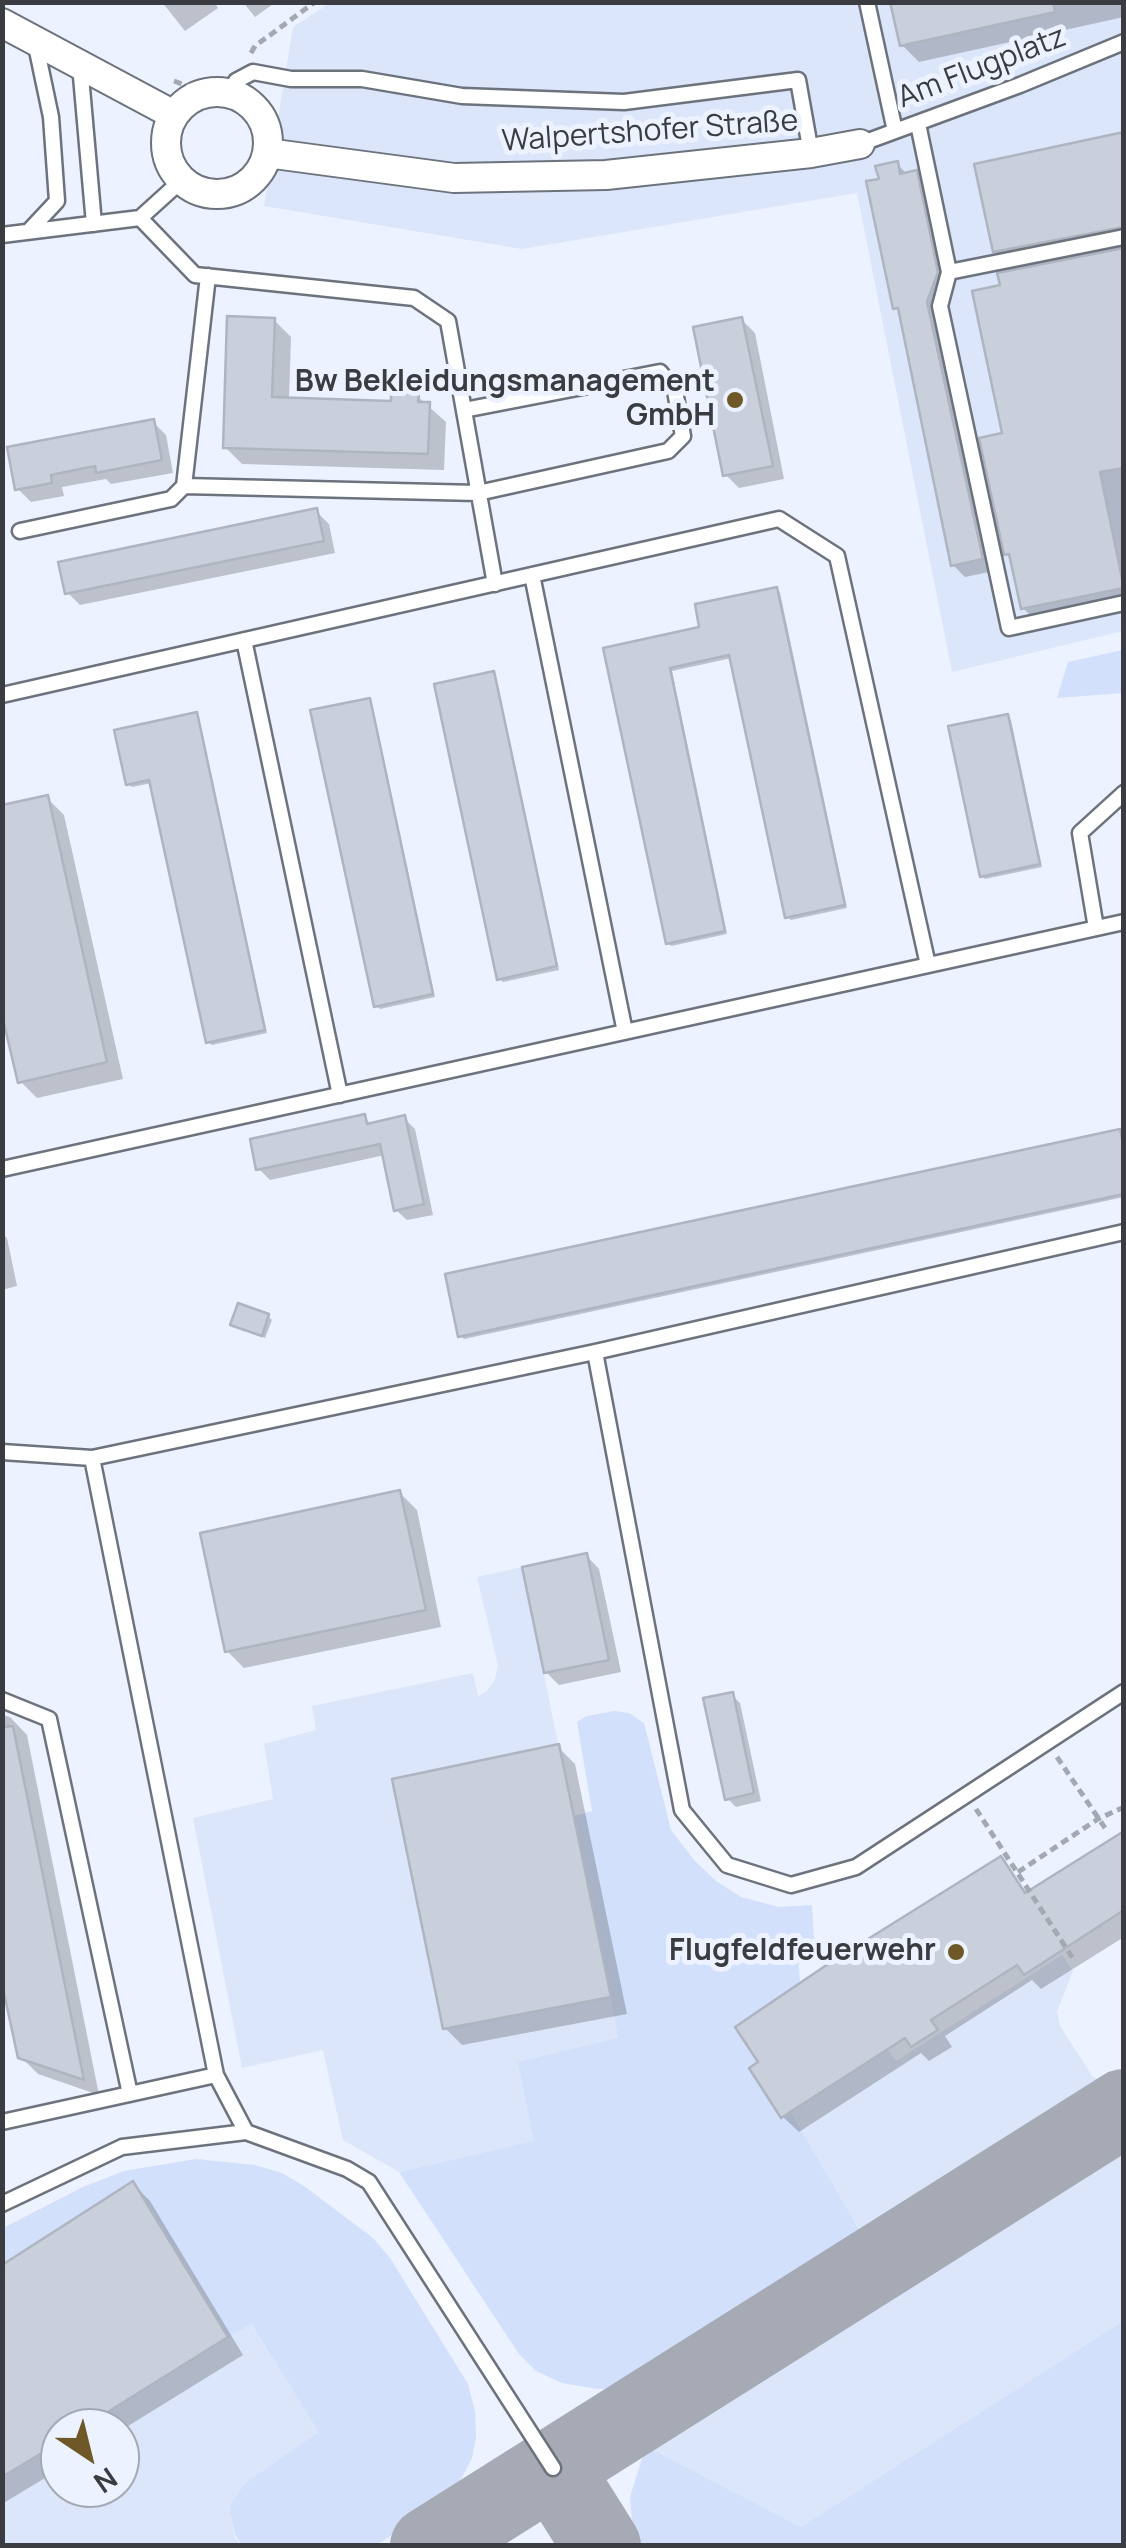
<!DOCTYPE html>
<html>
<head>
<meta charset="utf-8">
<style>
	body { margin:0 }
	#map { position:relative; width:1126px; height:2548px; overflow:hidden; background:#ecf2ff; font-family:Manrope,sans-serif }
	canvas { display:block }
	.frame { position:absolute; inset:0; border:5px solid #3a3c41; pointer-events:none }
	.north { position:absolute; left:40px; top:2408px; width:100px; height:100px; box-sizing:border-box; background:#ecf2ff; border:2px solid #a5a9b3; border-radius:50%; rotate:145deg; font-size:28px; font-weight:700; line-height:40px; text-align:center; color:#3a3c41 }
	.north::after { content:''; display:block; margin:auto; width:35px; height:45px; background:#6f5828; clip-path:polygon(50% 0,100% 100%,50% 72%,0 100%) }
</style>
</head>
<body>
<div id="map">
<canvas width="1126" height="2548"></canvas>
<div class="frame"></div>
<div class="north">N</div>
</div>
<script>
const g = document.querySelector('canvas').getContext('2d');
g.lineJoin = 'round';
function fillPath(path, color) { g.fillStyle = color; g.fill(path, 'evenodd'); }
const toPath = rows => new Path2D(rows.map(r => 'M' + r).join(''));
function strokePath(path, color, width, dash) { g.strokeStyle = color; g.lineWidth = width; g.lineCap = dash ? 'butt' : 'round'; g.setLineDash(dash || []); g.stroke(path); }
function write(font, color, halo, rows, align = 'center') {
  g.font = font + ' Manrope,sans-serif'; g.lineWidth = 10; g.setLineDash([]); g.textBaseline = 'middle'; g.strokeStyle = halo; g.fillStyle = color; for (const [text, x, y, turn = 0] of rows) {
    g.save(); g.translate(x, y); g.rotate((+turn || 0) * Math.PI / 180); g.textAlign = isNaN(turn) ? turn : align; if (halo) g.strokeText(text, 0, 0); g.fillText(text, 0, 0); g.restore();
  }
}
fillPath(toPath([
	[330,3,1123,3,1123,631,952,672,857,193,522,249,264,206,293,27],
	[522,1567,618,2038,535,2141,399,2172,343,2140,323,2050,242,2068,193,1818,273,1799,264,1744,316,1730,312,1706,473,1673,478,1696,486,1692,495,1680,498,1665,477,1577],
	[1062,1955,1073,1971,1057,2011,1060,2026,1093,2077,1114,2085,861,2242,861,2233,791,2112,887,2049,896,2061],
	[1123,2142,1123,2321,801,2527,646,2446],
	[250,2323,320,2433,245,2483,229,2507,235,2538,241,2545,3,2546,3,2477,60,2442,60,2488,120,2488,120,2428,82,2428]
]), '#dce6fa');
fillPath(toPath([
	[1123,650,1123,693,1057,698,1068,662],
	[615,1711,629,1713,644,1723,671,1830,694,1860,716,1881,741,1897,779,1907,812,1905,814,1940,798,1952,800,1983,736,2027,758,2062,749,2068,781,2118,791,2112,861,2233,861,2242,636,2381,613,2389,597,2389,562,2383,536,2371,519,2354,399,2172,534,2141,518,2062,618,2038,574,1816,592,1811,577,1722,587,1716],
	[196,2159,255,2165,282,2173,304,2186,373,2238,390,2258,468,2384,475,2411,476,2437,472,2458,461,2479,449,2497,429,2512,376,2545,242,2545,235,2535,229,2507,245,2483,319,2432,251,2324,228,2337,134,2181,3,2265,3,2228,83,2187,124,2171],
	[1123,2321,1123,2545,638,2545,633,2532,630,2497,646,2446,801,2527]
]), '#d2e0fb');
fillPath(toPath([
	[162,2,214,2,218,8,185,31],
	[243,2,276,2,255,17],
	[893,2,1124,2,1124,17,919,62,902,45],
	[1124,135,1124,607,1040,625,1023,608,1013,560,1007,554,1003,287,1016,272,995,251],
	[897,164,908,175,916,173,928,185,949,285,938,315,994,571,965,577,953,565,902,314,895,308],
	[274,320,291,337,289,400,393,403,417,396,446,422,444,470,242,464,225,447],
	[742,320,755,333,784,479,739,488,726,475],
	[153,422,166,435,173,473,111,484,106,479,62,487,64,496,31,502,18,489],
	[316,511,329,524,335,553,80,605,67,592],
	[776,589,780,593,847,908,791,920,787,917,732,658,672,671,727,934,671,946,668,943,606,649,702,629],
	[493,674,496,677,559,970,503,982,499,978],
	[369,700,372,704,435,997,380,1009,376,1005],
	[196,715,199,718,267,1033,212,1045,208,1042,152,783,132,787,128,784],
	[1007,717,1011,720,1042,867,985,879,982,875],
	[47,798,64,815,123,1079,37,1098,20,1081],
	[364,1117,372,1125,404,1118,415,1129,433,1215,407,1220,396,1210,385,1155,270,1180,259,1169],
	[1119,1131,1124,1141,1124,1197,464,1339,460,1335],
	[2,1233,7,1238,17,1286,2,1290],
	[268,1316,272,1320,265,1338,233,1324],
	[400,1493,417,1510,441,1627,244,1668,227,1651],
	[587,1556,599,1569,621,1672,559,1685,546,1672],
	[732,1695,740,1703,761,1801,736,1807,727,1798],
	[2,1715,10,1717,27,1735,99,2095,38,2074,20,2056,2,1972],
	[558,1747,575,1764,627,2014,462,2045,445,2028],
	[1124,1837,1124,1937,1041,1989,1032,1980,945,2036,952,2047,929,2061,921,2053,799,2132,783,2117,752,2069,1001,1859,1028,1894],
	[133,2184,150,2201,243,2355,120,2431,120,2428,60,2428,60,2469,2,2504,2,2268]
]), '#0003');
strokePath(toPath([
	[553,2468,602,2546],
	[429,2546,1124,2108]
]), '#a6aab4', 78);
const building = toPath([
	[890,2,1053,2,1055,12,900,46,890,2],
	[1124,132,1124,227,993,252,974,164,1124,132],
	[898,161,900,174,917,170,938,272,927,302,983,559,951,566,898,308,893,309,866,181,879,179,875,166,898,161],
	[1124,248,1124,468,1100,472,1124,588,1021,609,1009,554,1004,555,979,438,1002,433,972,291,1000,285,997,273,1124,248],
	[227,316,275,318,272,397,391,401,391,393,419,394,418,402,430,402,428,454,223,448,227,316],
	[742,317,773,466,723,476,693,327,742,317],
	[154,419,162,460,96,473,95,466,51,475,52,483,15,490,7,447,154,419],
	[317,508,324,541,65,594,58,562,317,508],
	[777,587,845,905,785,918,729,655,670,668,725,931,666,944,603,648,699,627,695,604,777,587],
	[494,671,557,966,497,980,434,684,494,671],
	[370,698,433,994,374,1007,310,710,370,698],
	[197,712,265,1030,206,1043,149,780,126,785,114,730,197,712],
	[1008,714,1040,864,980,877,948,726,1008,714],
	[48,795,107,1062,18,1083,2,1015,2,805,48,795],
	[365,1114,367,1124,405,1115,424,1204,394,1211,380,1144,256,1170,250,1139,365,1114],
	[1120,1129,1124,1147,1124,1194,458,1337,445,1274,1120,1129],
	[238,1303,269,1314,262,1336,230,1325,238,1303],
	[400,1490,426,1610,225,1652,200,1533,400,1490],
	[587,1553,609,1660,544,1673,522,1567,587,1553],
	[733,1692,754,1793,725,1800,703,1698,733,1692],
	[13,1726,84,2080,18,2058,2,1984,2,1727,13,1726],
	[559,1744,611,1997,443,2029,392,1779,559,1744],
	[1124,1831,1124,1910,1024,1975,1017,1965,931,2020,938,2030,911,2047,905,2038,781,2118,749,2068,758,2062,735,2027,831,1962,1001,1856,1025,1893,1124,1831],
	[133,2181,228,2337,82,2428,60,2428,60,2442,2,2477,2,2265,133,2181]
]);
fillPath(building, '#c9cfdb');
strokePath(building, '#aeb5c1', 2.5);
const lane = toPath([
	[867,2,895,131],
	[80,65,94,224],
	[229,93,236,81,253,72,291,79,362,79,462,96,624,102,798,80,811,153],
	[918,124,949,272,1124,237],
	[860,144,1020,85,1124,42],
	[140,218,195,275,414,298,448,321,495,584],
	[28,232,57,201,51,117,35,41],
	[2,235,140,218,182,180],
	[949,272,940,306,1009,628,1124,603],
	[208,276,184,486,478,493,668,451,683,436,675,391,660,372,464,410],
	[20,531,171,499,184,486],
	[532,575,625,1032],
	[244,640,340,1095],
	[2,695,779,519,837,556,928,965],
	[1096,928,1080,833,1124,793],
	[2,1169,1124,922],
	[595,1352,682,1810,727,1865,791,1885,856,1867,1124,1692],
	[2,1452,92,1458,595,1352,1124,1232],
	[92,1458,216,2075,246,2132],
	[2,1700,49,1719,130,2094],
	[2,2122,216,2075],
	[2,2204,122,2147,246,2132,347,2169,369,2182,553,2468]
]);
const street = toPath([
	[2,23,174,115],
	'166 143a51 51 0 1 1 102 0a51 51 0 1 1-102 0Z',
	[267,153,454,178,606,175,811,153,860,144]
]);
strokePath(lane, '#6d737d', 19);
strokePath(street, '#6d737d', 32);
strokePath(toPath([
	[251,53,255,46,315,2],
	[174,81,190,87,212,84],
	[1057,1757,1105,1828],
	[976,1809,1074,1960],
	[1018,1872,1098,1819,1124,1807]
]), '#a4a8b2', 5, [8, 5]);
strokePath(lane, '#fff', 14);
strokePath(street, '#fff', 28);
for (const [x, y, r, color] of [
	[735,400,10,"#6f5828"],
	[956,1952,10,"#6f5828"]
]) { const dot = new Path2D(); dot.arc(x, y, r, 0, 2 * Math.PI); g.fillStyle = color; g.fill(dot); strokePath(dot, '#ecf2ff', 4); }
write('30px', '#3a3c41', '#ecf2ff', [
	["Am Flugplatz",982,68,-21],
	["Walpertshofer Straße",650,132,-4]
]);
write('bold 30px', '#3a3c41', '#ecf2ff', [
	["Bw Bekleidungsmanagement",715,383],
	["GmbH",715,417],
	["Flugfeldfeuerwehr",936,1952]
], 'right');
</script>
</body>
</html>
